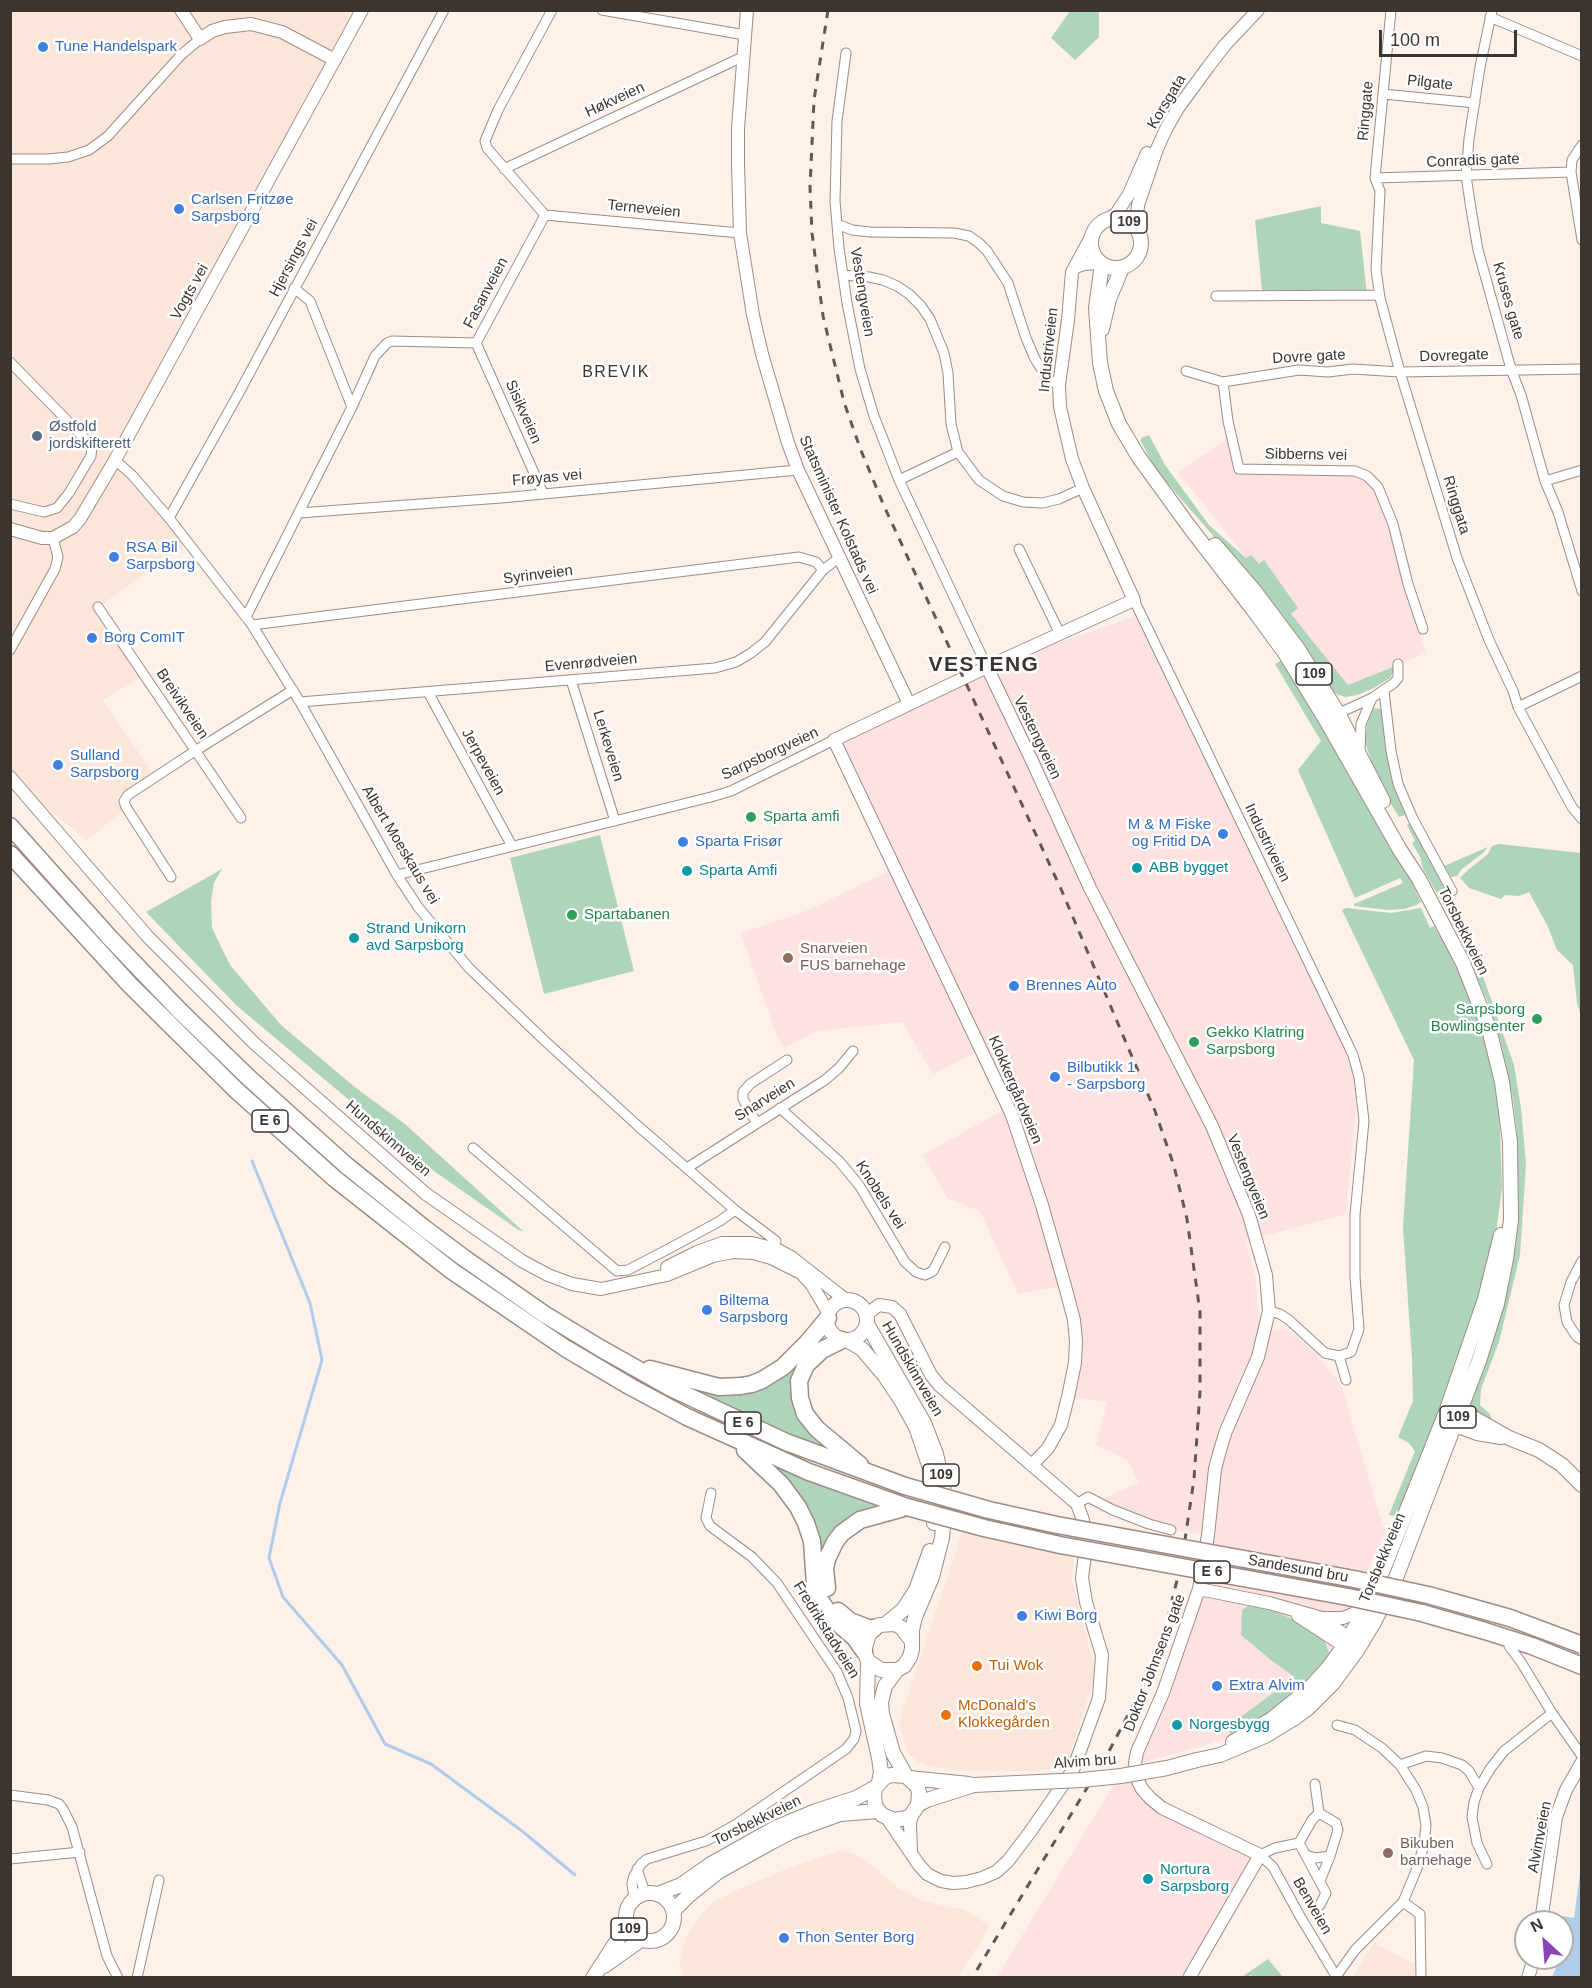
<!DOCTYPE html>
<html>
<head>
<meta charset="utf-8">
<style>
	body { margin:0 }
	#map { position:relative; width:1592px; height:1988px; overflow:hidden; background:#fdf1ea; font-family:Helvetica,sans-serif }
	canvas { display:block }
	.frame { position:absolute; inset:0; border:12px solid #3c342f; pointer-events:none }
	.north { position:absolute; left:1514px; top:1910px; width:60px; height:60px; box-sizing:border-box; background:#fff; border:2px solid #b1aeac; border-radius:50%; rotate:334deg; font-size:16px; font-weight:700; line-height:24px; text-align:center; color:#3c342f }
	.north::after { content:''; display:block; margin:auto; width:21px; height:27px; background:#8843b7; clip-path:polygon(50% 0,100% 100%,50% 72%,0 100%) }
	.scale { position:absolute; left:1379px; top:30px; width:138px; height:27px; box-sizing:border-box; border:3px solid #3c342f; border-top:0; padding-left:8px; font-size:18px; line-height:21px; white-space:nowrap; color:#3c342f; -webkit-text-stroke:4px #fff; paint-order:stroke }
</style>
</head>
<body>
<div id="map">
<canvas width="1592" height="1988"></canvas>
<div class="frame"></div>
<div class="north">N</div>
<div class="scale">100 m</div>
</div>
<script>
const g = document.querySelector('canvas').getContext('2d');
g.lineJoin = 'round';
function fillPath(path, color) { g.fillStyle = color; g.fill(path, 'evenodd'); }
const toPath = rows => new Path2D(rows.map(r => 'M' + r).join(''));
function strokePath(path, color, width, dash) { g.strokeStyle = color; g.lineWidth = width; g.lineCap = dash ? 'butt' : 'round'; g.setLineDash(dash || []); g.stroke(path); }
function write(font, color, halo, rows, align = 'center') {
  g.font = font + ' Helvetica,sans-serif'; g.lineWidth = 5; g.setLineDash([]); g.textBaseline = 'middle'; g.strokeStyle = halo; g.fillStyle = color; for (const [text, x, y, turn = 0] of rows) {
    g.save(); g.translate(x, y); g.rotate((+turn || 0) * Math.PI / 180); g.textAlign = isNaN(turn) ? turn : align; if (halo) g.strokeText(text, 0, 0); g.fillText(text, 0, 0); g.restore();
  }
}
fillPath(toPath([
	[10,11,362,11,116,460,188,543,99,607,144,675,103,700,152,772,117,797,123,811,87,840,16,784,11,778],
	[966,1520,1074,1542,1072,1580,1096,1674,1066,1767,1037,1771,967,1771,934,1767,918,1762,907,1752,899,1722],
	[841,1851,853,1853,867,1861,898,1888,921,1900,945,1907,963,1909,990,1926,958,1977,683,1977,679,1961,686,1937,700,1916,712,1903,741,1888,789,1868],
	[1374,1943,1415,1964,1414,1977,1353,1977]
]), '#fce6d9');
fillPath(toPath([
	[1232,435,1239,469,1355,471,1378,487,1426,653,1348,686,1178,472],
	[1136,616,1212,764,1359,1077,1346,1214,1246,1241,1256,1280,1258,1319,1274,1331,1285,1328,1318,1355,1342,1387,1385,1533,1325,1661,1232,1737,1139,1764,1142,1789,1150,1798,1260,1855,1189,1977,997,1977,1127,1763,1163,1693,1199,1589,1208,1535,1171,1530,1100,1503,1105,1498,1139,1482,1127,1460,1096,1445,1107,1402,1068,1397,1076,1341,1061,1286,1018,1294,980,1211,947,1198,923,1155,1009,1107,981,1050,933,1074,902,1022,817,1031,784,1048,776,1034,741,933,806,911,895,868,834,740,987,667]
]), '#fde2e1');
fillPath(toPath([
	[1070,11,1099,11,1099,37,1075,60,1051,38],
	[1321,206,1321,223,1360,231,1367,295,1262,290,1255,220],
	[1149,435,1165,465,1209,525,1246,558,1251,555,1259,564,1264,560,1298,608,1291,614,1348,685,1393,667,1394,671,1390,678,1374,688,1357,695,1345,697,1331,692,1257,586,1155,469,1141,441,1141,438],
	[1284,659,1405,868,1421,902,1417,905,1404,909,1388,910,1354,906,1354,904,1403,883,1400,878,1355,898,1298,770,1321,741,1275,664],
	[1375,708,1381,709,1384,715,1410,818,1407,819,1405,815,1399,817,1383,791,1365,743,1367,725,1372,711],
	[1410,822,1448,887,1447,895,1485,982,1514,1065,1521,1108,1526,1164,1520,1255,1499,1342,1481,1389,1480,1405,1490,1414,1493,1423,1472,1410,1470,1400,1517,1191,1517,1132,1513,1100,1501,1043,1488,1002,1446,909,1423,869,1420,857,1412,843,1415,841,1407,825],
	[600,835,634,971,544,994,510,858],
	[1499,844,1581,853,1581,1016,1577,1003,1573,965,1557,950,1548,927,1529,892,1519,896,1505,895,1501,899,1469,888,1460,878,1468,870,1488,854,1492,846],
	[1488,847,1483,853,1462,869,1457,876,1451,877,1444,866],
	[222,869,214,883,211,900,212,928,230,965,281,1025,356,1088,405,1124,524,1232,517,1229,431,1169,236,1005,146,912],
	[1346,908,1391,913,1421,908,1430,928,1434,926,1445,944,1466,988,1483,1033,1491,1062,1499,1105,1502,1187,1495,1242,1481,1295,1444,1404,1400,1510,1397,1510,1394,1516,1389,1515,1415,1451,1409,1443,1398,1437,1413,1401,1412,1360,1403,1227,1414,1060,1342,910],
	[798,1360,801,1364,793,1380,836,1452,794,1436,684,1385,714,1392],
	[772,1466,878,1507,823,1557],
	[1256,1605,1288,1617,1308,1628,1324,1639,1329,1653,1318,1671,1306,1684,1267,1717,1232,1737,1227,1727,1295,1677,1272,1661,1241,1635,1242,1610,1248,1606],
	[1268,1959,1283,1977,1253,1977,1251,1975,1247,1977,1242,1977]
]), '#afd4bc');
fillPath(toPath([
	[1581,1865,1581,1977,1552,1977,1560,1958,1562,1958,1562,1922,1559,1922,1562,1916,1574,1918]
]), '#afcdeb');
strokePath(toPath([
	[252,1161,310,1303,322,1360,280,1503,269,1558,283,1597,342,1665,385,1744,431,1764,522,1831,575,1875]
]), '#afcdeb', 3);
const street = toPath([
	[602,10,745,35],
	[1391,10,1375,178,1380,191,1376,270,1380,298,1400,372,1457,558,1489,640,1513,691,1518,707,1572,807,1582,819],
	[1492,10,1480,67,1469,139,1466,176,1472,215,1478,250,1511,369,1521,395,1545,481,1558,512,1582,591],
	[1490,17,1582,56],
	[846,53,837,121,835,201,839,248,847,303,860,369,874,416,899,480,987,667],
	[1383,94,1475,103],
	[1582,145,1572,160,1571,172,1582,240],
	[10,159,48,159,68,157,89,150,108,136,181,55,200,39],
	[504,169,738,59],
	[1375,178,1571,172],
	[545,215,740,233],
	[837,224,852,230,870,232,954,233,969,236,979,243,987,251,1008,283,1026,338,1035,359,1048,379,1059,385],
	[843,275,869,277,883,280,897,286,909,294,921,306,930,319,944,353,948,373,951,424,958,452,979,480,1003,496,1023,502,1042,503,1059,499,1083,488],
	[294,288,310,301,352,407],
	[1216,296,1379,295],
	[476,343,543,493],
	[10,362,92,446,91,456,69,493,57,508,44,512,10,504],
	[1186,371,1223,382,1299,370,1328,372,1353,369,1400,372,1582,369],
	[1223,382,1228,421,1239,469,1355,471,1367,476,1378,487,1393,524,1408,584,1423,629],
	[115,460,132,475,169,518,252,625,300,702,397,875,418,907,469,968,544,1040,638,1126,735,1210,776,1241],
	[899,480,958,452],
	[1545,481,1582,470],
	[299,513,501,498,798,470],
	[169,518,240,391,444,10],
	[1019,549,1060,634],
	[1134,600,1344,1036,1353,1055,1359,1077,1364,1121,1355,1215,1355,1277,1359,1329,1351,1352,1339,1356,1325,1353,1289,1320,1280,1314,1269,1311],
	[98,607,241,818],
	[246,617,352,407,375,356,387,343,392,341,476,343,545,215,487,148,485,141,498,110,552,10],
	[252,625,799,557,816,562,823,570],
	[10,650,55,569,58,557,53,538],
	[571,680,615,821],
	[1384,691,1391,751,1398,784,1413,819,1452,891],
	[428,692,512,846],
	[300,702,715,668,736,662,751,653,765,642,823,570,840,557],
	[1518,707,1582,676],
	[1335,715,1372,698,1394,683,1398,678,1398,664],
	[1360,752,1361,724,1372,698],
	[397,875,711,797,731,791,834,740],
	[171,877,126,807,124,801,128,795,195,751,293,690],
	[780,1108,839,1161,859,1185,905,1262,916,1272,925,1275,933,1271,945,1247],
	[756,1122,743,1099,743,1092,750,1084,787,1060],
	[473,1148,617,1271,628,1270,672,1247,720,1221,735,1210],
	[687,1168,825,1080,839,1068,853,1051],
	[1582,1261,1571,1282,1564,1305,1567,1322,1577,1337,1582,1340],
	[1339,1356,1346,1380],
	[1077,1504,1088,1497,1113,1510,1149,1524,1171,1530],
	[1509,1646,1521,1662,1552,1713,1582,1756],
	[1400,1765,1426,1756,1442,1758,1462,1765,1469,1771,1479,1788],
	[1315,1784,1319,1813],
	[10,1795,48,1800,59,1804,63,1809,72,1827,107,1956,118,1978],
	[1299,1843,1312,1820,1319,1813,1336,1823,1338,1830,1330,1856,1315,1858,1306,1855],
	[10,1859,80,1852],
	[1487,1864,1477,1843,1472,1817,1474,1802,1479,1788,1490,1769,1504,1751,1552,1713],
	[637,1869,645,1893],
	[1320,1881,1330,1856],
	[634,1899,632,1883,634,1876,641,1864,647,1859,706,1841,735,1825,846,1749,854,1739,856,1731,848,1698,837,1672,777,1583,752,1557,710,1526,706,1518,711,1493],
	[1403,1902,1420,1914,1421,1978],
	[1320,1905,1326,1893,1299,1843,1275,1848,1260,1855,1273,1867,1301,1918,1336,1976],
	[137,1978,159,1880],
	[1335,1978,1355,1950,1403,1902,1418,1866,1424,1844,1426,1825,1423,1807,1416,1790,1400,1765,1382,1748,1355,1730,1337,1725]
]);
const secondary = toPath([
	[181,10,200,39,212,31,225,27,251,24,282,32,335,60],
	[747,10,738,129,738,164,740,233,753,315,762,354,788,443,798,470,909,704],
	[1108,219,1116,214,1129,194,1147,153],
	[1136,228,1138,205,1157,149,1166,129,1178,108,1208,67,1225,45,1258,10],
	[1075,267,1084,264,1100,263],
	[10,529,42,538,53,538,73,527,80,519,115,460,362,10],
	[987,667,1033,763,1090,888,1212,1126,1249,1215,1266,1275,1269,1311,1258,1357,1226,1431,1220,1450,1215,1469,1208,1535,1199,1589,1163,1693,1137,1752,1135,1763,1138,1781,1142,1789,1150,1798,1162,1808,1260,1855,1189,1978],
	[10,777,148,937,254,1043,426,1194,522,1261,548,1275,572,1284,601,1289,667,1275,713,1256,733,1252,753,1253,771,1258,801,1273,812,1285,829,1314],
	[667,1267,697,1252,722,1243,752,1243,776,1249,791,1257,846,1300],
	[867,1314,879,1305,892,1307,900,1314,931,1375,940,1386,1077,1504,1083,1520,1085,1555,1082,1578,1086,1602,1102,1655,1099,1698,1073,1770,1030,1832,1008,1861,996,1872,982,1878,966,1882,953,1883,941,1881,927,1874,919,1865,887,1818],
	[1032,1465,1048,1448,1061,1425,1068,1397,1075,1363,1076,1341,1074,1320,1065,1286,1042,1205,1012,1115,834,740,987,667,1134,600,1083,488,1072,459,1060,407,1059,385,1068,320,1072,272,1091,237],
	[1199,1589,1269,1603,1322,1618,1349,1638,1354,1643],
	[1298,1616,1344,1646,1352,1648],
	[1322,1618,1343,1618,1353,1614,1370,1601],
	[911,1852,910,1824,912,1814],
	[1541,1922,1556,1817,1566,1790,1582,1762],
	[1528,1978,1534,1958]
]);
const primary = toPath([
	'1091 243a25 25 0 1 1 50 0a25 25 0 1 1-50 0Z',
	[1102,264,1096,308,1100,363,1106,391,1119,424,1138,456,1188,525,1258,616,1285,653,1326,720,1400,850,1419,879,1463,963,1489,1029,1502,1082,1510,1142,1511,1220,1506,1259,1497,1304,1479,1361,1394,1583,1373,1624,1358,1649,1333,1683,1308,1708,1293,1719,1265,1736,1220,1755,1197,1760],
	[1102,329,1109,299,1122,268],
	[1215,545,1253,589,1298,649,1338,713,1383,801],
	'827 1320a20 20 0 1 1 40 0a20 20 0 1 1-40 0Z',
	[867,1324,924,1423,936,1454,943,1484,944,1514,942,1538,932,1577,915,1617,912,1630,912,1649,910,1657,904,1666,897,1670,881,1670,868,1661,864,1651,869,1634,879,1625,895,1624,902,1628,911,1640],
	[847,1340,862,1349,885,1376,901,1400,916,1427,931,1471,934,1497,934,1523],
	[1452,1412,1465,1413,1509,1438,1539,1450,1562,1465,1582,1485],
	[1450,1419,1455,1425,1477,1433,1501,1437],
	[887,1623,903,1610,916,1590,930,1551],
	[868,1661,867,1704,879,1758,881,1772,879,1782],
	[897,1670,885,1686,881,1702,882,1714,893,1753,906,1776],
	[1233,1742,1272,1719,1309,1689,1328,1668,1344,1646,1371,1600,1446,1412,1485,1299,1501,1235],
	[909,1778,969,1784],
	[918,1805,919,1792,917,1786,906,1776,891,1775,884,1778,876,1787,874,1793,875,1806,882,1815,894,1820,907,1818,912,1814,918,1805,927,1800,974,1785],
	'626 1917a24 24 0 1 1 48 0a24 24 0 1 1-48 0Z',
	[658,1894,681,1885,711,1864,775,1828,816,1811,856,1798,876,1787],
	[673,1911,688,1896,718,1872,770,1843,791,1832,840,1814,878,1811],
	[604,1966,642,1939],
	[593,1978,627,1925]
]);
const highway = toPath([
	[10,826,111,939,179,1010,249,1078,347,1166,424,1228,464,1258,544,1314,600,1348,671,1388,786,1442,905,1486],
	[10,854,130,985,236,1090,334,1178,452,1271,565,1348,631,1387,687,1417,809,1472,907,1507],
	[842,1340,822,1350,806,1365,799,1381,800,1398,805,1414,817,1429,860,1465],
	[650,1369,719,1387,741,1386,752,1384,762,1380,783,1367,807,1343,828,1318],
	[745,1450,781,1484,798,1507,806,1523,812,1541,815,1585,820,1600,832,1618,855,1638,864,1651],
	[827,1588,825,1569,827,1559,835,1542,842,1533,860,1520,907,1507],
	[838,1611,850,1621,868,1628,874,1628],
	[1422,1613,1485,1631,1532,1646,1582,1666]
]);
strokePath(street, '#9e8c82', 11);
strokePath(secondary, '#9e8c82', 14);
strokePath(primary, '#9e8c82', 16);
strokePath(highway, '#9e8c82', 19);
strokePath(street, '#fff', 9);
strokePath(secondary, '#fff', 12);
strokePath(primary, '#fff', 14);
strokePath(highway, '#fff', 16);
strokePath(toPath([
	[828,10,814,100,810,187,812,233,823,316,844,402,860,448,884,506,1061,889,1155,1111,1174,1166,1187,1219,1200,1312,1200,1392,1194,1479,1182,1560,1164,1633,1137,1698,1107,1755,972,1978]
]), '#625954', 3, [8, 8]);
const primaryBridge = toPath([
	[974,1785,1082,1780,1121,1776,1167,1768,1197,1760]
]);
const highwayBridge = toPath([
	[905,1486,989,1510,1057,1525,1354,1579,1428,1595,1510,1618,1582,1645],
	[907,1507,984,1528,1060,1545,1348,1597,1422,1613]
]);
strokePath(primaryBridge, '#9e8c82', 16, []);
strokePath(highwayBridge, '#9e8c82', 19, []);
strokePath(primaryBridge, '#fff', 14);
strokePath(highwayBridge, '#fff', 16);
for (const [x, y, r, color] of [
	[43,47,6,"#3f7fe0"],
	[179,209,6,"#3f7fe0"],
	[37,436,6,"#5c6f8a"],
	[114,557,6,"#3f7fe0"],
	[92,638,6,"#3f7fe0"],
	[58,765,6,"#3f7fe0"],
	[751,817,6,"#2e9e5b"],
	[1223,834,6,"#3f7fe0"],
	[683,842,6,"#3f7fe0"],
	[1137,868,6,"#0f9aa8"],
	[687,871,6,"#0f9aa8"],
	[572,915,6,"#2e9e5b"],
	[354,938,6,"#0f9aa8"],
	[788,958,6,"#8d6e63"],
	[1014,986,6,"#3f7fe0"],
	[1537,1019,6,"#2e9e5b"],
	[1194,1042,6,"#2e9e5b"],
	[1055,1077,6,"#3f7fe0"],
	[707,1310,6,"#3f7fe0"],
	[1022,1616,6,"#3f7fe0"],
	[977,1666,6,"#e8710a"],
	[1217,1686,6,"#3f7fe0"],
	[946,1715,6,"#e8710a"],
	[1177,1725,6,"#0f9aa8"],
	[1388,1853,6,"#8d6e63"],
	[1148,1879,6,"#0f9aa8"],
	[784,1938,6,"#3f7fe0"]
]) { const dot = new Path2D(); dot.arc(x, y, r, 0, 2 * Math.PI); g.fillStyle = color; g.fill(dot); strokePath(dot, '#fff', 2); }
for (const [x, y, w] of [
	[1129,222,36],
	[1314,674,36],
	[270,1121,36],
	[1458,1417,36],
	[743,1423,36],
	[941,1475,36],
	[1212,1572,36],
	[629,1929,36]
]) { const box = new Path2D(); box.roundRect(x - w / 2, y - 11, w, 22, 4.5); g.fillStyle = '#fff'; g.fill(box); strokePath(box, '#3c342f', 1.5); }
write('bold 14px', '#3c342f', null, [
	["109",1129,222],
	["109",1314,674],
	["E 6",270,1121],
	["109",1458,1417],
	["E 6",743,1423],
	["109",941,1475],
	["E 6",1212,1572],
	["109",629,1929]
]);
write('15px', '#366cbe', '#fff', [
	["Tune Handelspark",55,47],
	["Carlsen Fritzøe",191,200],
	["Sarpsborg",191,217],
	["RSA Bil",126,548],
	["Sarpsborg",126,565],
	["Borg ComIT",104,638],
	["Sulland",70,756],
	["Sarpsborg",70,773],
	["M & M Fiske",1211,825,"right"],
	["og Fritid DA",1211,842,"right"],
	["Sparta Frisør",695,842],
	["Brennes Auto",1026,986],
	["Bilbutikk 1",1067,1068],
	["- Sarpsborg",1067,1085],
	["Biltema",719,1301],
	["Sarpsborg",719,1318],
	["Kiwi Borg",1034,1616],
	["Extra Alvim",1229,1686],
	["Thon Senter Borg",796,1938]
], 'left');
write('15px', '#3c342f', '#fff', [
	["Pilgate",1430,83,6],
	["Høkveien",615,100,-25],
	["Korsgata",1167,102,-59],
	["Ringgate",1366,111,-85],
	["Conradis gate",1473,161,-2],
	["Terneveien",644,209,6],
	["Hjersings vei",294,258,-62],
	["Vogts vei",190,292,-61],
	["Vestengveien",862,292,81],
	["Fasanveien",486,293,-62],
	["Kruses gate",1508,301,74],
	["Industriveien",1049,350,-84],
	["Dovregate",1454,356,-2],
	["Dovre gate",1309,357,-3],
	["Sisikveien",523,412,66],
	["Sibberns vei",1306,455,1],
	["Frøyas vei",547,478,-5],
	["Ringgata",1456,505,73],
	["Statsminister Kolstads vei",838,515,66],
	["Syrinveien",538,575,-7],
	["Evenrødveien",591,663,-5],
	["Breivikveien",182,704,56],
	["Vestengveien",1037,738,64],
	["Lerkeveien",608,746,73],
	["Sarpsborgveien",770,754,-25],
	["Jerpeveien",483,762,61],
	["Industriveien",1267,843,64],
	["Albert Moeskaus vei",400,845,59],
	["Torsbekkveien",1463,931,64],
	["Klokkergårdveien",1015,1090,67],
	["Snarveien",765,1100,-32],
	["Hundskinnveien",388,1139,41],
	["Vestengveien",1248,1177,68],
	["Knobels vei",880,1195,57],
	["Hundskinnveien",912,1369,60],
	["Torsbekkveien",1383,1558,-67],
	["Sandesund bru",1298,1569,10],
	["Fredrikstadveien",826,1630,58],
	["Doktor Johnsens gate",1155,1663,-69],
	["Alvim bru",1085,1762,-4],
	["Torsbekkveien",757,1821,-26],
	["Alvimveien",1540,1837,-79],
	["Benveien",1312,1906,60]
]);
write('15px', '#4e5e75', '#fff', [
	["Østfold",49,427],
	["jordskifterett",49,444]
], 'left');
write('15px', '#27864d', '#fff', [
	["Sparta amfi",763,817],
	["Spartabanen",584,915],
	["Sarpsborg",1525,1010,"right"],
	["Bowlingsenter",1525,1027,"right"],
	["Gekko Klatring",1206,1033],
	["Sarpsborg",1206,1050]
], 'left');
write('15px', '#0d838f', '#fff', [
	["ABB bygget",1149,868],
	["Sparta Amfi",699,871],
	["Strand Unikorn",366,929],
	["avd Sarpsborg",366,946],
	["Norgesbygg",1189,1725],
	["Nortura",1160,1870],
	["Sarpsborg",1160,1887]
], 'left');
write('15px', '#785e54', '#fff', [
	["Snarveien",800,949],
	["FUS barnehage",800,966],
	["Bikuben",1400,1844],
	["barnehage",1400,1861]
], 'left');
write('15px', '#c56008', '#fff', [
	["Tui Wok",989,1666],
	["McDonald's",958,1706],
	["Klokkegården",958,1723]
], 'left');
g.letterSpacing = '1.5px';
write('16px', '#3c342f', '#fff', [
	["BREVIK",616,373]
]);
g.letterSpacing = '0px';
g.letterSpacing = '1.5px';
write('bold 21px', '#3c342f', '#fff', [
	["VESTENG",984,665]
]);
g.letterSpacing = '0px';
</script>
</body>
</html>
